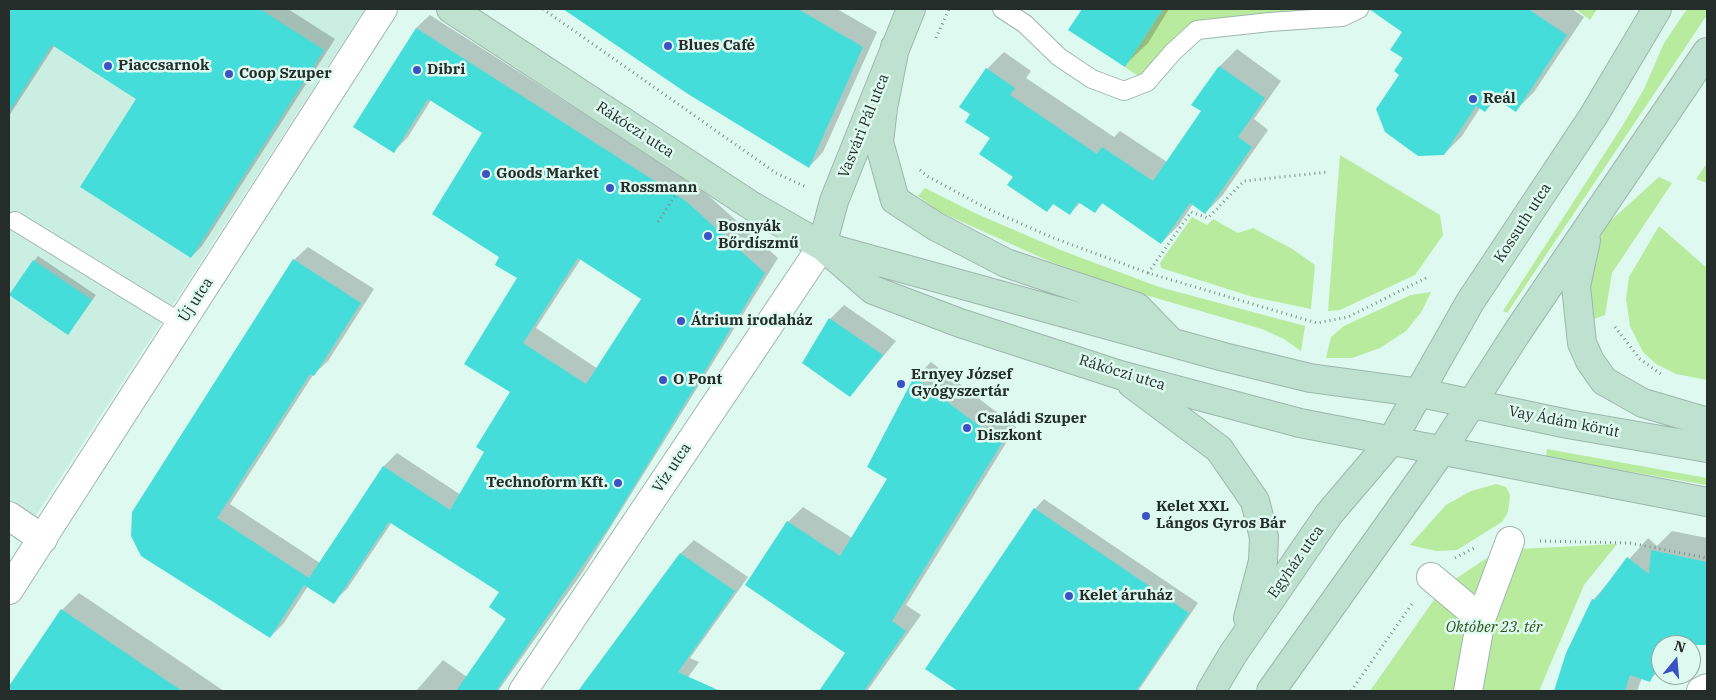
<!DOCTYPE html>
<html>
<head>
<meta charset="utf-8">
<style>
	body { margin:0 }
	#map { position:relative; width:1716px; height:700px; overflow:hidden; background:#def9f0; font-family:"IBM Plex Serif",serif }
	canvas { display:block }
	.frame { position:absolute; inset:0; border:10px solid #242d2a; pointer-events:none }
	.north { position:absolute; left:1651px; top:635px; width:50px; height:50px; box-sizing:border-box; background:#def9f0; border:1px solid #94a7a1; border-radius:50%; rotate:17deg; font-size:14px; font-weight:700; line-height:20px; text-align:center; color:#242d2a }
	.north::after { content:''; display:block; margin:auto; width:18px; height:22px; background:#3952c4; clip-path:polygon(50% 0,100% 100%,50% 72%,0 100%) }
</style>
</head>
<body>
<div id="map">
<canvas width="1716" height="700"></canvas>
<div class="frame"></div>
<div class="north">N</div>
</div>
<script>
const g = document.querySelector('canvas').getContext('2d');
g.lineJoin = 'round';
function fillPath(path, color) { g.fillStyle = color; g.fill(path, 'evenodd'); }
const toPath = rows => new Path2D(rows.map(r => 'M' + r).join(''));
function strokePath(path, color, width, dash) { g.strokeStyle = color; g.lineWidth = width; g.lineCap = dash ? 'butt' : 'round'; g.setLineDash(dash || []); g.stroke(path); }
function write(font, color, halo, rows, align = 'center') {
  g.font = font + ' "IBM Plex Serif",serif'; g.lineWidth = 5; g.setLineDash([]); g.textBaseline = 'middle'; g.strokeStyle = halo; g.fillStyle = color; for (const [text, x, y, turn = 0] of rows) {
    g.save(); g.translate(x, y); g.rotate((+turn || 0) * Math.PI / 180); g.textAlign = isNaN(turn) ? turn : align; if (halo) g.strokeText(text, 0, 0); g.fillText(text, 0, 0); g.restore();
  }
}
fillPath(toPath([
	[9,9,365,9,33,520,9,504]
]), '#cbeee3');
fillPath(toPath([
	[1163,9,1359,9,1197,30,1147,82,1125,67],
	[1576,9,1597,9,1590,20],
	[1687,9,1707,9,1707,15,1507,313,1503,311,1623,125,1644,89,1664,43],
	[1340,155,1440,215,1443,235,1415,275,1340,310,1328,311],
	[1707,163,1707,183,1696,179],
	[1659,177,1672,183,1612,273,1605,315,1594,319,1590,287,1591,267,1597,243,1607,224],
	[925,188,977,214,1063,251,1159,287,1305,326,1301,351,1284,339,1262,329,1132,291,1049,261,940,212,918,196],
	[1192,217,1207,225,1213,219,1238,233,1253,228,1294,250,1315,265,1311,309,1253,297,1161,268,1160,263],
	[1659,226,1707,268,1707,380,1676,374,1656,364,1643,352,1630,326,1626,299,1629,277],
	[1431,292,1422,311,1406,331,1380,348,1352,358,1326,358,1331,337,1344,326,1411,295],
	[1547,449,1707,478,1707,485,1546,457],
	[1496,484,1506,487,1510,495,1508,512,1502,522,1457,550,1436,551,1410,545,1446,505,1471,491],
	[1617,544,1584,585,1539,691,1370,691,1443,587,1499,550]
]), '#b8eb9e');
fillPath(toPath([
	[9,9,288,9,335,39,202,246,191,257,138,99,55,45,9,116],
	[566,9,837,9,877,32,823,152,809,167,688,92],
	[1083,9,1169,9,1148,43,1125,65,1070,30],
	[1396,9,1572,9,1584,17,1534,92,1516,110,1498,98,1485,111,1480,108,1462,136,1444,154,1400,74,1404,58,1404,31,1388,20],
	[430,15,700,188,778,258,582,573,498,691,416,691,443,660,467,677,508,619,501,592,392,522,347,589,333,602,308,586,284,623,270,637,142,555,294,260,308,247,374,289,328,361,313,375,230,504,320,563,384,466,397,453,461,495,486,452,512,392,519,278,501,257,484,133,431,100,408,137,394,151,416,28],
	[581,259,643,298,598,369,536,328],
	[1237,49,1281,81,1254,119,1268,130,1222,196,1205,213,1193,204,1178,226,1161,243,1103,203,1094,212,1081,202,1069,214,1054,203,1047,211,1014,176,992,138,971,114,987,69,1004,52,1031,71,1026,78,1114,137,1120,131,1167,162,1203,111,1193,104,1220,66],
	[38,256,96,295,68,334,34,261],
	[844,305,896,341,850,396,804,362,830,319],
	[931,362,1016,427,906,605,921,615,867,691,820,691,847,653,788,522,803,507,852,538,888,478,869,466,915,378],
	[1044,499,1198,603,1138,691,960,691,927,669,1035,509],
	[1672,531,1707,538,1707,643,1680,639,1677,645,1661,645,1661,669,1649,680,1642,678,1637,691,1556,691,1567,653,1593,600,1648,538,1657,546],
	[694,540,748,577,690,658,699,662,678,691,579,691,680,554],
	[79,593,224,691,9,691,62,610]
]), '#0003');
fillPath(toPath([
	[9,9,260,9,324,50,191,258,80,187,136,99,52,45,9,112],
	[563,9,798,9,863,47,809,168,688,94],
	[1082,9,1163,9,1125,67,1068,30],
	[1369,9,1528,9,1567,35,1516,112,1495,98,1485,112,1476,106,1444,155,1418,156,1385,132,1376,109,1399,75,1394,71,1403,58,1390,50,1402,32],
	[416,28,686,201,765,273,609,527,496,691,456,691,506,619,489,607,499,592,389,522,334,604,304,585,270,638,141,556,131,536,132,512,293,259,361,303,314,376,310,374,217,518,309,578,383,466,450,510,484,452,476,447,510,392,464,364,517,278,495,265,499,257,432,214,482,133,428,99,394,153,353,127],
	[578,258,641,299,586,384,523,343],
	[1219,66,1265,98,1238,137,1252,147,1205,214,1190,203,1161,244,1102,203,1095,213,1078,202,1070,215,1053,204,1047,212,1007,185,1013,177,979,154,990,138,965,122,970,114,959,107,986,68,1015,88,1010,95,1097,154,1102,147,1153,181,1201,111,1191,105],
	[33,260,92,300,68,335,9,295],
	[829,318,883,355,850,397,802,363],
	[914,377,1002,443,892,621,906,631,864,691,819,691,845,653,745,585,787,521,840,556,887,479,867,467],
	[1034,508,1189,613,1136,691,958,691,925,669],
	[1651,550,1707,562,1707,645,1661,645,1661,660,1650,682,1630,675,1625,691,1554,691,1566,653,1592,599,1595,600,1627,557,1649,574],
	[680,553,735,591,678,672,720,691,578,691],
	[61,609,182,691,9,691,9,686]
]), '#45ddda');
const lane = toPath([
	[1002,9,1025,24,1059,57,1092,79,1124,91,1147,82,1173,52,1197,30,1270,22,1342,17,1359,9],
	[15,221,181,323]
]);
const street = toPath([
	[9,516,43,539],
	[1431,577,1481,619],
	[9,590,383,9],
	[523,691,822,246],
	[1468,691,1481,619,1510,541],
	[1701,691,1707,688]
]);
const secondary = toPath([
	[451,9,752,206,822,246,873,290,960,323,1120,375,1300,423,1707,502],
	[895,47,883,108,879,142,895,200,935,226,1006,263,1137,307,1169,340],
	[1586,240,1576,286,1582,343,1590,361,1604,381,1643,403,1707,422],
	[822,246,834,201,911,9],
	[829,248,1224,357,1310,378,1421,393,1568,424,1707,448],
	[1132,384,1219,449,1255,501,1264,537,1263,561,1248,618],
	[1211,691,1233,654,1329,514,1392,440,1470,302,1594,115,1657,9],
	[1271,691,1442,450,1516,334,1707,52]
]);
strokePath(lane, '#9db6ae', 20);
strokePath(street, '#9db6ae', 30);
strokePath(secondary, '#9db6ae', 30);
strokePath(toPath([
	[543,9,776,173,806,187],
	[936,38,949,9],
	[920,170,927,176,986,208,1051,237,1148,273,1317,323,1348,317,1426,278],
	[658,222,677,193],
	[1148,273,1191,212,1208,218,1244,181,1328,172],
	[1615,327,1640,359,1661,374],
	[1540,541,1630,543,1707,558],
	[1455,558,1474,548],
	[1351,691,1414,601]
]), '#7c8e88', 3, [1, 4]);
strokePath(lane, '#fff', 18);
strokePath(street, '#fff', 28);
strokePath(secondary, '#bee2cf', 28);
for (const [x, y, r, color] of [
	[668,46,5,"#3952c4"],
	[108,66,5,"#3952c4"],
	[417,70,5,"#3952c4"],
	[229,74,5,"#3952c4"],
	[1473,99,5,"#3952c4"],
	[486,174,5,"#3952c4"],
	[610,188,5,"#3952c4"],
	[708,236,5,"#3952c4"],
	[681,321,5,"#3952c4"],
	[663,380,5,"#3952c4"],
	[901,384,5,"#3952c4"],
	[967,428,5,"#3952c4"],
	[618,483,5,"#3952c4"],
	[1146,516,5,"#3952c4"],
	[1069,596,5,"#3952c4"]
]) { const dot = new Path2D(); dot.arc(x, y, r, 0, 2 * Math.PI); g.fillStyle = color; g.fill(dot); strokePath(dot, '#def9f0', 2); }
write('bold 15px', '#242d2a', '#def9f0', [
	["Blues Café",678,46],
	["Piaccsarnok",118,66],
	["Dibri",427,70],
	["Coop Szuper",239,74],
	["Reál",1483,99],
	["Goods Market",496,174],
	["Rossmann",620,188],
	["Bosnyák",718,227],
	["Bőrdíszmű",718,244],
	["Átrium irodaház",691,321],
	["Ernyey József",911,375],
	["Gyógyszertár",911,392],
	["O Pont",673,380],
	["Családi Szuper",977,419],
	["Diszkont",977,436],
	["Technoform Kft.",608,483,"right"],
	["Kelet XXL",1156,507],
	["Lángos Gyros Bár",1156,524],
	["Kelet áruház",1079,596]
], 'left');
write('15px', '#242d2a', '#def9f0', [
	["Vasvári Pál utca",864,126,-68],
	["Rákóczi utca",635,130,33],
	["Kossuth utca",1523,223,-57],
	["Új utca",196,300,-57],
	["Rákóczi utca",1122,373,17],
	["Vay Ádám körút",1564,422,11],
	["Víz utca",672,468,-56],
	["Egyház utca",1296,562,-55]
]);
write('italic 15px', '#2c4f17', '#def9f0', [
	["Október 23. tér",1494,628]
]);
</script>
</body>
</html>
